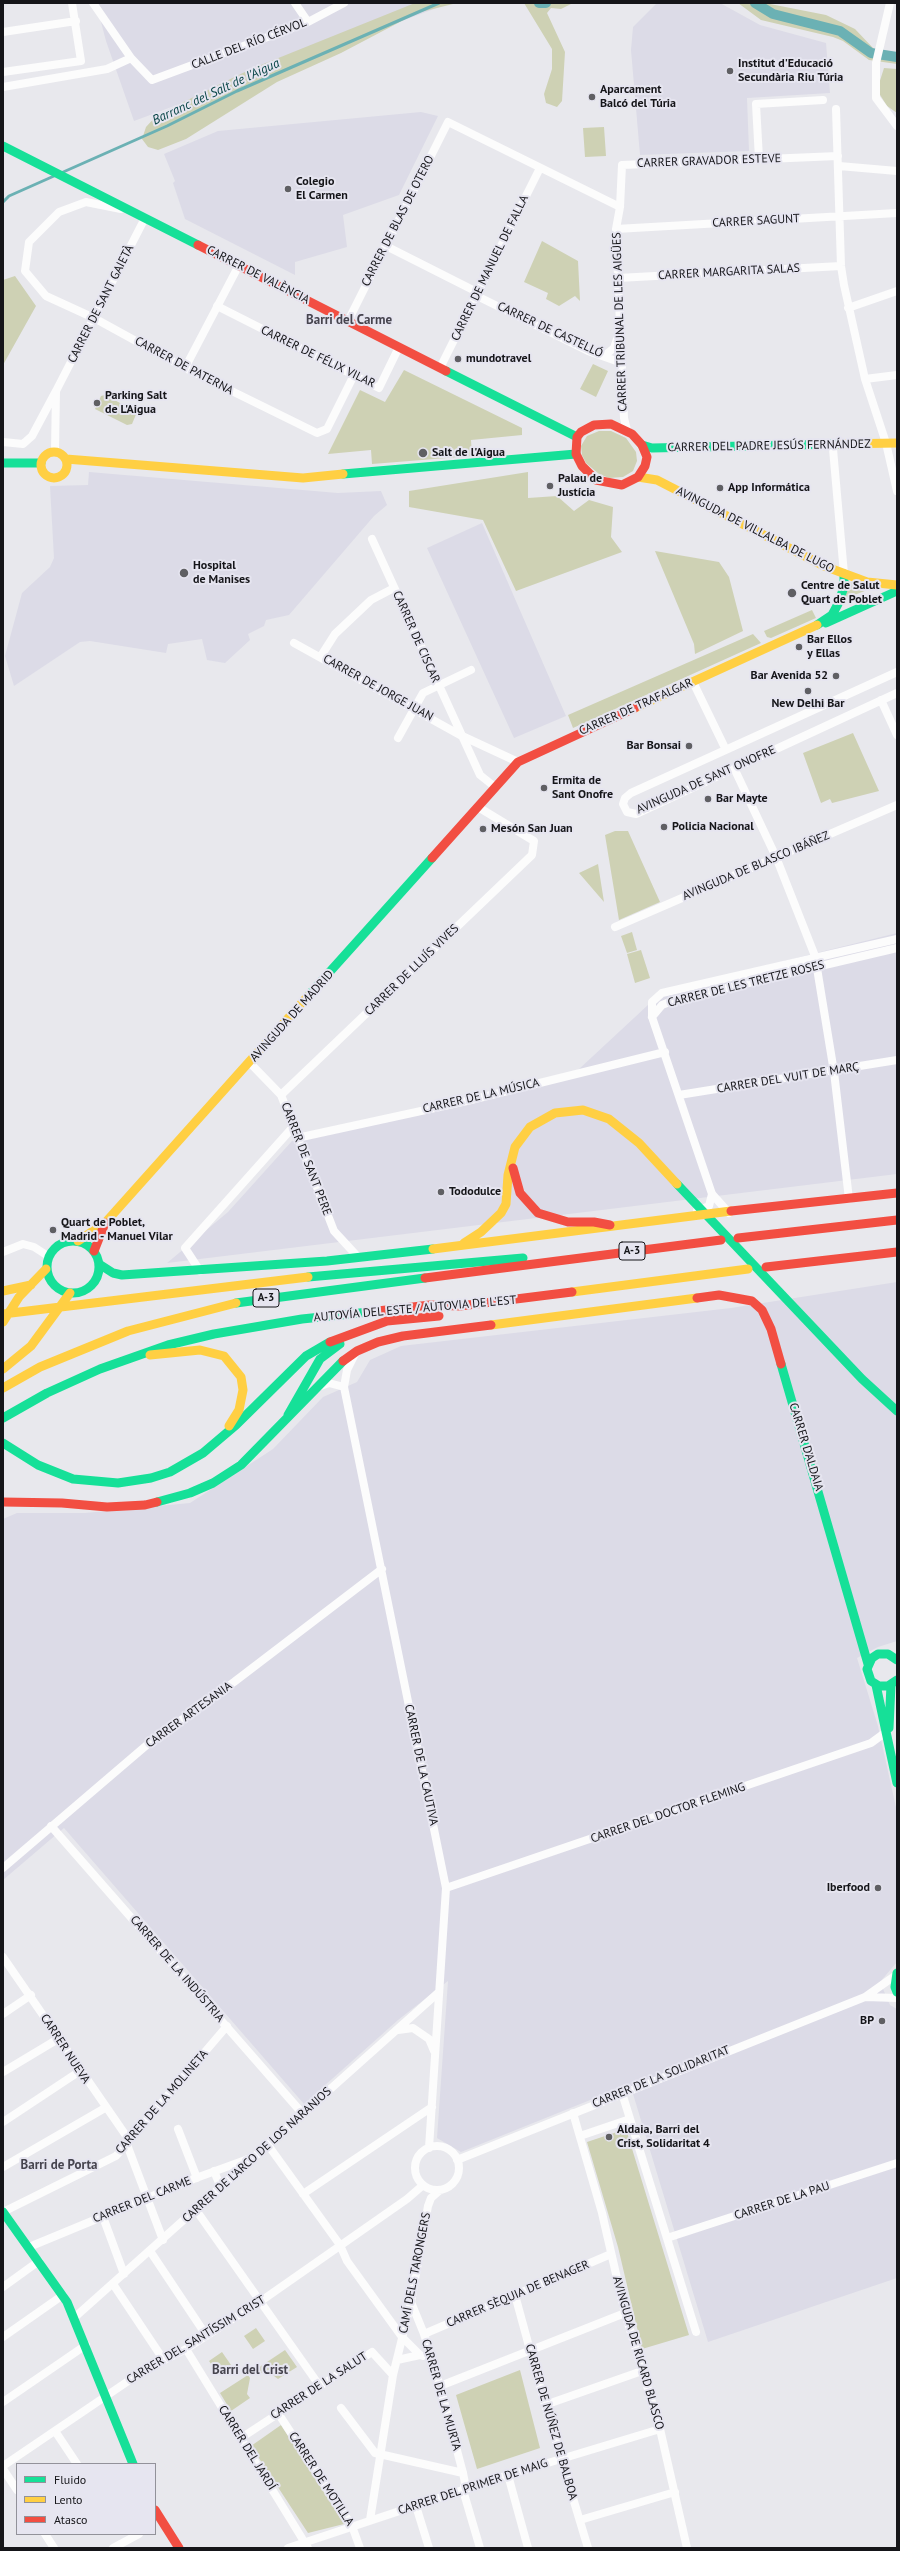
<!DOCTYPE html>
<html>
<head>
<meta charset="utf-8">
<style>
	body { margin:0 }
	#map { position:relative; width:900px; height:2551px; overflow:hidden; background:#e8e8ed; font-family:"PT Sans",sans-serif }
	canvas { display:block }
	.frame { position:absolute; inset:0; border:4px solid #151519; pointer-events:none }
	.legend { position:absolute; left:16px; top:2463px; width:140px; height:72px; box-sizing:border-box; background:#e6e5f0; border:1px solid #92929a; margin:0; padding:5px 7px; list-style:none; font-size:12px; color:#151519 }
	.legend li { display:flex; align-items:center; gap:8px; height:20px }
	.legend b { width:20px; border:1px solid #92929a }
</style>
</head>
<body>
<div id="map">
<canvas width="900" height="2551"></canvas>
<div class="frame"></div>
<ul class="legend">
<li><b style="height:5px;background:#16e098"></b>Fluido</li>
<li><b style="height:5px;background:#ffcf43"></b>Lento</li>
<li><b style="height:5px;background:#f24e42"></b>Atasco</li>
</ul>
</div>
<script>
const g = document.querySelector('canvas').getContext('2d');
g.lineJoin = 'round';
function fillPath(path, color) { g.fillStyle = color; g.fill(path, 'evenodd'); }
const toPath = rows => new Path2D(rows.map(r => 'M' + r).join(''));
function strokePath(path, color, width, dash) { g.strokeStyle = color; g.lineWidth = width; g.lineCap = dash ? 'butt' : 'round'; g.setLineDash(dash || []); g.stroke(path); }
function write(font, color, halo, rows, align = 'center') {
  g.font = font + ' "PT Sans",sans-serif'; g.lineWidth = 4; g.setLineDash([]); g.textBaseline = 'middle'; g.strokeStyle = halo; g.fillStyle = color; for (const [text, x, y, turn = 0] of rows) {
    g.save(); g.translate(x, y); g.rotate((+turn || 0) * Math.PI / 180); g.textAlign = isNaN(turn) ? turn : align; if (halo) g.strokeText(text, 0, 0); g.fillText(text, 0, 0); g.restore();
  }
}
fillPath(toPath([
	[96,3,450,3,134,121,106,41],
	[657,3,720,3,760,25,826,43,830,93,747,98,749,151,640,155,631,50,633,27],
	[421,112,438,116,399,195,343,215,347,247,295,262,295,275,185,219,173,183,175,181,164,154,218,131],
	[89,472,338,493,381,491,387,505,374,516,289,615,266,620,264,626,248,634,250,640,225,663,207,660,202,639,168,644,166,653,90,641,80,642,14,686,5,656,22,593,50,567,54,558,50,486,88,485],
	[482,523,566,716,514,738,427,548],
	[897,933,897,1174,167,1263,228,1212,292,1141,578,1070,663,991],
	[897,1282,897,1641,878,1647,857,1658,878,1726,897,1812,897,1962,880,1982,890,2005,897,2009,897,2278,708,2342,630,2084,461,2152,437,2138,448,1981,398,2020,304,2104,64,1828,3,1880,3,1519,17,1513,85,1513,190,1503,273,1449,323,1397,357,1382,370,1360,401,1346,731,1308]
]), '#dcdbe7');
fillPath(toPath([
	[415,3,457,3,417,13,341,53,277,82,186,139,158,150,148,147,142,139,146,127,157,115,251,69],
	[524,3,573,3,561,9,551,8,547,13,565,52,562,101,557,107,546,103,544,94,552,69,552,49],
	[738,3,765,3,826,15,855,29,874,49,897,53,897,64,869,60,843,41,833,37,761,20],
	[884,68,897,69,897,113,887,106,877,90],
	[604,127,606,156,585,157,583,128],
	[542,241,578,261,580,301,575,296,559,306,546,299,548,293,524,282],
	[15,276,36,306,3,365,3,280],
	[593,364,608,371,596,397,580,389],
	[404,370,522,428,522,435,471,440,472,456,372,464,371,450,328,454,360,390,385,402],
	[105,395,137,412,132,424,127,425,95,409,101,396],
	[611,431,626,438,636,452,637,461,633,471,623,477,609,478,599,474,586,463,582,455,581,446,587,436,599,431],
	[528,472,528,498,557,496,574,511,589,500,613,507,611,537,622,552,516,591,483,520,409,507,409,491],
	[655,551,719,562,729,577,743,631,695,654,694,644],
	[848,581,858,586,870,589,841,600],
	[812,610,816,618,771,638,767,637,764,631],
	[753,634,761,643,573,728,568,715],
	[853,733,879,791,832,803,830,799,821,803,803,753],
	[615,831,628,831,660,902,619,920,605,835],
	[598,864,604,902,579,873],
	[632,932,637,950,627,953,621,936],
	[641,950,650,978,635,983,627,954],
	[626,2129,689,2335,642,2349,618,2247,587,2142],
	[256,2328,265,2341,253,2349,244,2336],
	[285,2350,297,2367,278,2379,270,2373,257,2373,255,2370],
	[222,2352,231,2365,218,2374,209,2361],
	[520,2370,540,2448,477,2469,456,2395],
	[248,2375,250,2378,247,2394,250,2398,231,2411,220,2393],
	[281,2425,344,2524,308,2533,251,2446]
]), '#ced1b4');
strokePath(toPath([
	[61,173,167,126,237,91,439,3],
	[3,202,9,196,54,176]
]), '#6bb1b4', 3);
strokePath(toPath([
	[539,3,546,3],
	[755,3,773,14,840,31,871,53,897,57]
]), '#6bb1b4', 10);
strokePath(toPath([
	[93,3,131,58,152,80,308,22,344,3],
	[295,3,308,22],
	[890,3,876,63,876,98,897,126],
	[3,32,76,21],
	[3,72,81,61,72,3],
	[3,87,107,69,131,58],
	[836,109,841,266,844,285,865,379,886,443,897,491],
	[759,159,756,104,823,100],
	[839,166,897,171],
	[121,209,86,202,59,212,29,242,25,271,46,296,94,318,185,368,317,433,327,429,353,377],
	[616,229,897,213],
	[386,246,479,293],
	[618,278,841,266],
	[477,296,588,351,622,363],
	[217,306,379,388,399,347],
	[848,308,897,291],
	[348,321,448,122,620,207],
	[604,356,614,348,619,333],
	[185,368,239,265],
	[440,368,540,168],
	[865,379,897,375],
	[627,430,624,418,616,229,620,207,622,165,838,156],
	[3,442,23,444,32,436,56,391],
	[836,444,833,449,844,574],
	[55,451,56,391,145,218],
	[372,539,480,775,495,787],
	[294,643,460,735,518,762],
	[321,656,335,634,371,600,394,588],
	[897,672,631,793,625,798,623,804,627,812,636,814,897,693],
	[693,682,726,750],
	[881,700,897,735],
	[398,738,423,693,471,670],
	[734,768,776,857,815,956,834,1072,849,1199],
	[615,927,897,805],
	[652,1017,662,1005,672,1001,897,948],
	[250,1063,281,1095,334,1231,358,1257],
	[281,1095,532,855,534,841,478,807],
	[679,1095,897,1060],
	[297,1138,467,1101,665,1052],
	[697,1211,709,1206,712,1194],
	[729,1213,712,1194,652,1017,652,1002,662,993,897,939],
	[3,1252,23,1244,34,1247,48,1256],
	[200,1271,185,1248,293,1127],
	[355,1354,347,1370,344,1387,446,1888,429,2148],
	[318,1387,329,1383,344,1387],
	[51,1826,302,2113],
	[3,1868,148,1744,234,1682,382,1569],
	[446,1888,871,1743,886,1732],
	[3,1957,129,2140],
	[865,1997,897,1998],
	[3,2014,31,1995],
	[398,2030,413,2028,429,2039,434,2051],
	[3,2072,58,2039],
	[622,2093,696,2332],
	[573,2113,602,2213,625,2313,660,2429,687,2548],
	[3,2122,80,2071],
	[178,2129,197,2178],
	[580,2136,630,2119],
	[126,2142,163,2240],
	[268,2145,340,2245,347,2261,402,2337,420,2355],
	'415 2168a22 22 0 1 1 44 0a22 22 0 1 1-44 0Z',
	[457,2160,865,1997,896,1975],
	[3,2167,105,2108],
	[214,2171,221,2188],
	[303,2194,432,2107],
	[196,2210,319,2385],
	[3,2212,116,2156,227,2026],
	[103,2217,124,2274],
	[667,2238,897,2163],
	[29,2247,196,2178,251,2158],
	[150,2251,206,2335],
	[113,2284,163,2359],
	[3,2287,39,2261],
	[515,2295,545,2405,588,2548],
	[411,2302,424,2334,440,2386,463,2473,465,2483,463,2490,480,2548],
	[75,2317,439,1992],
	[424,2334,611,2254],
	[3,2337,63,2295],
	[186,2349,308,2548],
	[397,2360,420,2355,423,2356],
	[440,2386,625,2313],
	[3,2402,86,2345],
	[545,2405,642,2371],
	[341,2408,375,2453,463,2473],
	[278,2413,352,2526,360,2548],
	[55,2431,77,2464],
	[241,2438,372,2352,393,2375],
	[3,2466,143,2371,186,2349,261,2301,407,2199,422,2186],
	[3,2469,17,2490],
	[508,2475,528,2548],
	[416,2506,429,2548],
	[370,2520,393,2375,411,2302,428,2206,431,2198,439,2191],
	[580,2520,675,2492],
	[45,2534,54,2548],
	[113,2548,139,2534],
	[288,2548,508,2475,660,2429]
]), '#fcfcfc', 8);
strokePath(toPath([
	[3,146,198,245],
	[446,371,577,437],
	[642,445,652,448,839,444],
	[3,463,41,463],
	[343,474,576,454],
	[826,623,897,591],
	[817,625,832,615,838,604,844,587,844,574],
	[308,996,432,858],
	[677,1184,862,1379,897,1411],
	'47 1267a26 26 0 1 1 52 0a26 26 0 1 1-52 0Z',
	[99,1264,113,1273,122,1275,327,1261,433,1249],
	[308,1277,523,1258],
	[236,1303,425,1278],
	[781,1364,868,1664],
	[288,1415,320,1359,340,1344],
	[3,1418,47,1393,100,1369,168,1345,214,1334,302,1319,369,1312],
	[3,1443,38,1465,73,1479,118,1483,151,1478,170,1472,203,1453,236,1425,306,1356,330,1342],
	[157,1502,190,1493,213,1483,241,1465,343,1361],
	[897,1660,888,1654,878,1654,872,1658,867,1669,871,1681,879,1686,888,1686,897,1680],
	[876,1685,897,1783],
	[889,1728,891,1685],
	[897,1973,895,1987,897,1992],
	[3,2212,67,2302,133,2464]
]), '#16e098', 9);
strokePath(toPath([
	[839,444,897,443],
	'41 465a13 13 0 1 1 26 0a13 13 0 1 1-26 0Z',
	[66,459,303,478,343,474],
	[638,477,657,480,824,566,867,582,897,585],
	[635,708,817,625],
	[78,1241,105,1223,308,996],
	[464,1243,481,1232,501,1213,506,1204,508,1175,515,1147,530,1127,555,1113,583,1110,609,1119,639,1143,677,1184],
	[433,1249,731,1211],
	[3,1291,31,1285],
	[572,1292,748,1269],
	[3,1314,308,1277],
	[3,1322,19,1297,46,1269],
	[491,1325,697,1298],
	[150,1355,200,1350,224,1356,241,1377,243,1390,239,1410,229,1426],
	[3,1369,31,1346,70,1293],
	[3,1388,40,1367,128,1331,236,1303]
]), '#ffcf43', 9);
strokePath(toPath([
	[198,245,446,371],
	[611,424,632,434,642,445,647,457,645,466,638,477,622,485,596,480,582,466,576,454,577,437,581,432,594,425,611,424],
	[432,858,518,762,635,708],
	[513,1168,520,1193,538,1213,568,1222,594,1222,610,1225],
	[731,1211,897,1193],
	[738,1238,897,1220],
	[94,1251,105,1223],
	[766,1267,897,1252],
	[425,1278,721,1240],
	[697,1298,719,1295,752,1301,762,1310,771,1329,781,1364],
	[369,1312,430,1305,460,1306,572,1292],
	[330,1342,387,1321,439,1316],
	[343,1361,357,1351,378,1342,403,1336,491,1325],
	[3,1502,62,1503,107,1507,145,1505,157,1502],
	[155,2510,179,2548]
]), '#f24e42', 9);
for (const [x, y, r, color] of [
	[730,71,4,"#5f5f63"],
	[592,97,4,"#5f5f63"],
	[288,189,4,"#5f5f63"],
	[458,359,4,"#5f5f63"],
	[97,403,4,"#5f5f63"],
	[423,453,5,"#5f5f63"],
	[550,486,4,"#5f5f63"],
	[720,488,4,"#5f5f63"],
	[184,573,5,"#5f5f63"],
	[792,593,5,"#5f5f63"],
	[799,647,4,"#5f5f63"],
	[836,676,4,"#5f5f63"],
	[808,691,4,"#5f5f63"],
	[689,746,4,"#5f5f63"],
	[544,788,4,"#5f5f63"],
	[708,799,4,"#5f5f63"],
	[664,827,4,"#5f5f63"],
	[483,829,4,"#5f5f63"],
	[441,1192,4,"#5f5f63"],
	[53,1230,4,"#5f5f63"],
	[878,1888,4,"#5f5f63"],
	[882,2021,4,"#5f5f63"],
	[609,2137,4,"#5f5f63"]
]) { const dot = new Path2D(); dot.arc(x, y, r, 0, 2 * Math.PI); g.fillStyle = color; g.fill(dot); strokePath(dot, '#e6e5f0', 1.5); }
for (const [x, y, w] of [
	[632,1251,26],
	[266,1298,26]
]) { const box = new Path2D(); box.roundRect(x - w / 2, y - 9, w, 18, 3); g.fillStyle = '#e6e5f0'; g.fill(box); strokePath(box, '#151519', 1); }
write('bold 11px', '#151519', null, [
	["A-3",632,1251],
	["A-3",266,1298]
]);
write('12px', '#151519', '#e6e5f0', [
	["CALLE DEL RÍO CÉRVOL",249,44,-21],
	["CARRER GRAVADOR ESTEVE",709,161,-2],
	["CARRER DE BLAS DE OTERO",398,221,-63],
	["CARRER SAGUNT",756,221,-3],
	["CARRER DE MANUEL DE FALLA",490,268,-64],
	["CARRER MARGARITA SALAS",729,272,-3],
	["CARRER DE VALÈNCIA",258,275,27],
	["CARRER DE SANT GAIETÀ",101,304,-63],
	["CARRER TRIBUNAL DE LES AIGÜES",620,322,-92],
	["CARRER DE CASTELLÓ",550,330,25],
	["CARRER DE FÉLIX VILAR",318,357,26],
	["CARRER DE PATERNA",184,366,28],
	["CARRER DEL PADRE JESÚS FERNÁNDEZ",769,446,-1],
	["AVINGUDA DE VILLALBA DE LUGO",755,530,27],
	["CARRER DE CISCAR",416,637,66],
	["CARRER DE JORGE JUAN",378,688,29],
	["CARRER DE TRAFALGAR",636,707,-24],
	["AVINGUDA DE SANT ONOFRE",706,780,-24],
	["AVINGUDA DE BLASCO IBÁÑEZ",756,866,-23],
	["CARRER DE LLUÍS VIVES",412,970,-44],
	["CARRER DE LES TRETZE ROSES",746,984,-14],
	["AVINGUDA DE MADRID",292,1016,-48],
	["CARRER DEL VUIT DE MARÇ",788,1078,-9],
	["CARRER DE LA MÚSICA",481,1096,-13],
	["CARRER DE SANT PERE",306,1159,69],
	["AUTOVÍA DEL ESTE / AUTOVIA DE L'EST",415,1309,-5],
	["CARRER D'ALDAIA",806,1447,73],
	["CARRER ARTESANIA",189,1715,-36],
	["CARRER DE LA CAUTIVA",421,1765,78],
	["CARRER DEL DOCTOR FLEMING",668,1813,-19],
	["CARRER DE LA INDÚSTRIA",177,1969,49],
	["CARRER NUEVA",65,2049,57],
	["CARRER DE LA SOLIDARITAT",661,2077,-22],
	["CARRER DE LA MOLINETA",162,2102,-49],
	["CARRER DE L'ARCO DE LOS NARANJOS",257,2155,-42],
	["CARRER DEL CARME",142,2200,-22],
	["CARRER DE LA PAU",782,2201,-18],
	["CAMÍ DELS TARONGERS",415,2273,-79],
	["CARRER SÈQUIA DE BENAGER",518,2294,-23],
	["CARRER DEL SANTÍSSIM CRIST",196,2340,-31],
	["AVINGUDA DE RICARD BLASCO",638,2353,74],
	["CARRER DE LA SALUT",319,2386,-33],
	["CARRER DE LA MURTA",441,2395,74],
	["CARRER DE NÚÑEZ DE BALBOA",551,2422,74],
	["CARRER DEL JARDÍ",247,2448,58],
	["CARRER DE MOTILLA",321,2479,57],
	["CARRER DEL PRIMER DE MAIG",473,2487,-18]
]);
write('bold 12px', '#151519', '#e6e5f0', [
	["Institut d'Educació",738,64],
	["Secundària Riu Túria",738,78],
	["Aparcament",600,90],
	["Balcó del Túria",600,104],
	["Colegio",296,182],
	["El Carmen",296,196],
	["mundotravel",466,359],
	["Parking Salt",105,396],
	["de L'Aigua",105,410],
	["Salt de l'Aigua",432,453],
	["Palau de",558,479],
	["Justícia",558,493],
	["App Informática",728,488],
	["Hospital",193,566],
	["de Manises",193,580],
	["Centre de Salut",801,586],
	["Quart de Poblet",801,600],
	["Bar Ellos",807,640],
	["y Ellas",807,654],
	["Bar Avenida 52",828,676,"right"],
	["New Delhi Bar",808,704,"center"],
	["Bar Bonsai",681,746,"right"],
	["Ermita de",552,781],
	["Sant Onofre",552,795],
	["Bar Mayte",716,799],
	["Policia Nacional",672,827],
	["Mesón San Juan",491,829],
	["Tododulce",449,1192],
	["Quart de Poblet,",61,1223],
	["Madrid - Manuel Vilar",61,1237],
	["Iberfood",870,1888,"right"],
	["BP",874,2021,"right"],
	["Aldaia, Barri del",617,2130],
	["Crist, Solidaritat 4",617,2144]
], 'left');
write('italic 13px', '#084546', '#e6e5f0', [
	["Barranc del Salt de l'Aigua",216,92,-25]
]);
write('bold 13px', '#46444e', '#e6e5f0', [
	["Barri del Carme",349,320],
	["Barri de Porta",59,2165],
	["Barri del Crist",250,2370]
]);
</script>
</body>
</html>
